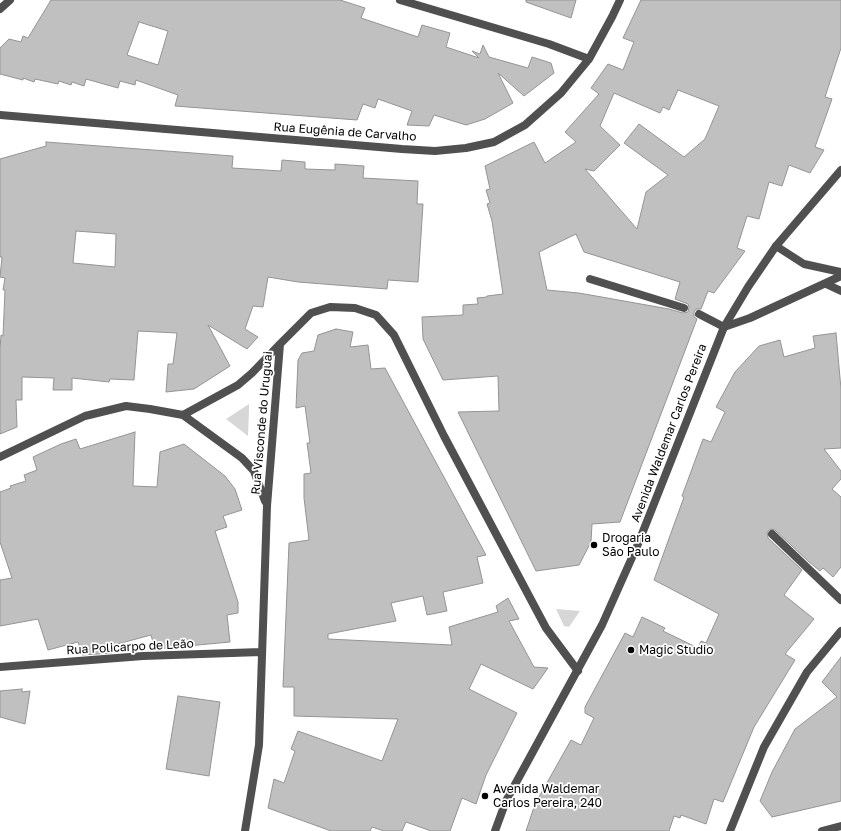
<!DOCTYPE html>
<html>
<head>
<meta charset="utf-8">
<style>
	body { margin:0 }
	canvas { display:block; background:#fff }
</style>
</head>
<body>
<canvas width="841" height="831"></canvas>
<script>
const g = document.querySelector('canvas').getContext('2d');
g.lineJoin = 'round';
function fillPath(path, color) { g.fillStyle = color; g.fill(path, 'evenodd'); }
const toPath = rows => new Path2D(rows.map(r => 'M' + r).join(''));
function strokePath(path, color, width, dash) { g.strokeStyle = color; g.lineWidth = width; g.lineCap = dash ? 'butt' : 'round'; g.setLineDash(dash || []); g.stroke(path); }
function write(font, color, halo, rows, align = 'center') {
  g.font = font + ' "Golos Text",sans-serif'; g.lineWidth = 3.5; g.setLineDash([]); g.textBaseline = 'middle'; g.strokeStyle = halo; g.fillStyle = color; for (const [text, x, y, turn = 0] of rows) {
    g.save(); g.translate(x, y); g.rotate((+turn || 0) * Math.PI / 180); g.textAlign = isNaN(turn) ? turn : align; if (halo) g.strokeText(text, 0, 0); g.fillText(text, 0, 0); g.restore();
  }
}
fillPath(toPath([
	[249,404,249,411,248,436,226,419],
	[556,609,580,611,569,627,564,626]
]), '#d7d7d7');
const building = toPath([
	[51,0,340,0,365,8,361,18,418,37,422,25,450,33,446,47,479,58,472,51,480,54,483,45,489,57,528,68,532,57,551,63,554,73,524,96,498,73,513,103,485,119,466,125,434,115,429,126,407,125,412,111,378,99,375,108,363,104,357,120,175,106,178,95,136,80,135,85,120,81,118,88,86,79,84,86,72,82,71,85,59,81,58,84,35,79,34,82,23,78,23,80,0,74,0,48,9,39,21,42,23,36,28,38,51,0],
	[139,22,168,31,158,65,127,55,139,22],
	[526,0,576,0,571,18,526,2,526,0],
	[641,0,841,0,841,48,825,97,832,99,815,147,824,150,810,173,789,165,782,186,769,182,759,219,747,216,737,248,745,251,714,293,708,291,701,309,696,309,694,312,694,317,697,319,620,522,592,524,591,542,579,565,536,571,458,412,499,411,498,376,443,380,423,339,422,317,463,315,463,305,478,304,477,298,487,297,487,296,503,294,492,221,487,204,490,203,486,190,490,189,485,166,534,142,545,163,576,142,565,132,599,94,591,88,608,64,623,70,634,42,623,38,641,0],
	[678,90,719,106,705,139,684,157,639,124,624,143,668,175,646,192,637,229,585,169,594,171,620,145,600,126,614,93,660,113,663,107,669,110,678,90],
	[576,234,584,252,680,282,675,299,688,304,689,307,688,312,683,313,669,309,579,293,547,290,539,252,576,234],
	[46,142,233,156,232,168,281,171,282,160,305,162,305,169,335,170,335,164,364,166,363,178,418,181,417,204,423,204,418,282,388,280,387,289,298,282,268,277,263,307,253,306,245,329,258,337,247,349,208,325,230,366,194,389,166,392,168,364,173,364,177,333,138,331,134,380,110,379,109,382,72,378,72,390,53,390,54,378,22,377,22,400,16,400,17,427,0,434,0,349,1,335,3,336,5,290,3,290,5,278,0,277,2,257,0,257,0,159,46,146,46,142],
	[76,231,116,234,115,267,73,263,76,231],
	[336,329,353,332,350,347,368,345,371,369,385,368,486,555,477,557,483,583,443,592,447,611,427,615,423,596,391,603,396,621,328,634,328,639,452,645,449,627,498,612,496,606,508,598,519,619,509,621,534,667,548,668,533,689,481,664,469,689,517,713,486,775,476,804,462,798,450,831,431,831,406,822,402,831,384,831,372,827,370,831,331,831,268,808,274,779,284,783,295,751,291,749,298,731,382,761,398,719,294,716,294,687,283,687,289,543,309,540,304,498,304,474,311,473,307,443,310,443,305,406,296,408,298,360,302,353,314,351,318,335,336,329],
	[836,333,841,389,841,448,824,449,841,471,841,479,832,489,841,497,841,567,833,577,823,568,820,571,808,561,775,530,771,529,767,532,768,538,802,570,784,595,814,619,785,654,795,660,754,727,723,802,714,799,706,824,681,815,680,818,674,816,669,831,526,831,535,804,571,740,581,745,594,718,585,713,585,707,625,633,633,637,642,617,665,628,663,631,698,648,701,641,706,643,719,614,654,580,684,497,682,496,703,439,711,442,725,412,716,407,735,372,759,346,780,340,784,357,815,348,813,336,836,333],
	[135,432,133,486,157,487,160,452,184,444,225,476,235,489,242,510,223,516,227,527,215,531,238,602,238,613,227,615,230,642,155,649,151,635,110,646,112,653,82,655,78,642,48,650,38,619,0,626,0,580,12,578,0,542,0,492,11,488,10,486,26,481,24,475,37,470,33,457,61,444,76,439,80,449,135,432],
	[841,657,841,801,772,817,760,801,772,772,795,729,837,697,822,682,841,657],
	[22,689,22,692,30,691,25,724,0,717,0,691,22,689],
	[178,696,220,702,209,776,166,769,178,696]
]);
fillPath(building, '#c0c0c0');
strokePath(building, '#949494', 1);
strokePath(toPath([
	[590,279,684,308],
	[699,314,724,327],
	[772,534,841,600]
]), '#505050', 8);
strokePath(toPath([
	[400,0,549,44,589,59],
	[0,9,10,0],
	[0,115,402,149,435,151,466,148,494,142,525,125,561,93,589,59,612,17,620,0],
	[776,246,804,264,841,272],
	[826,284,841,291],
	[724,327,750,318,841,276],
	[183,415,238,385,252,373,280,344],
	[0,457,85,416,126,406,150,409,183,415,242,458,254,471,265,501],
	[0,667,143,656,261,652],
	[245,831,259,745,267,506,280,344,311,313,330,307,355,308,376,315,394,335,444,436,546,628,578,671],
	[730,831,764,747,807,672,841,631],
	[822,831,841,826]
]), '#505050', 8);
strokePath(toPath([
	[495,831,506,801,602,625,638,544,724,327,748,287,776,246,841,170]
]), '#505050', 8);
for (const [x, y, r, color] of [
	[594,545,4,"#000"],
	[631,650,4,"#000"],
	[485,796,4,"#000"]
]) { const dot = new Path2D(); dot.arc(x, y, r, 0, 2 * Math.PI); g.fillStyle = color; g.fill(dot); strokePath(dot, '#fff', 1.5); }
write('12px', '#000', '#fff', [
	["Rua Eugênia de Carvalho",345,132,4],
	["Rua Visconde do Uruguai",262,423,-85],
	["Avenida Waldemar Carlos Pereira",669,433,-69],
	["Rua Policarpo de Leão",130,647,-3]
]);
write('12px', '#000', '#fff', [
	["Drogaria",602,538],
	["São Paulo",602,552],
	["Magic Studio",639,650],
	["Avenida Waldemar",493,789],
	["Carlos Pereira, 240",493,803]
], 'left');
</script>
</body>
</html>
